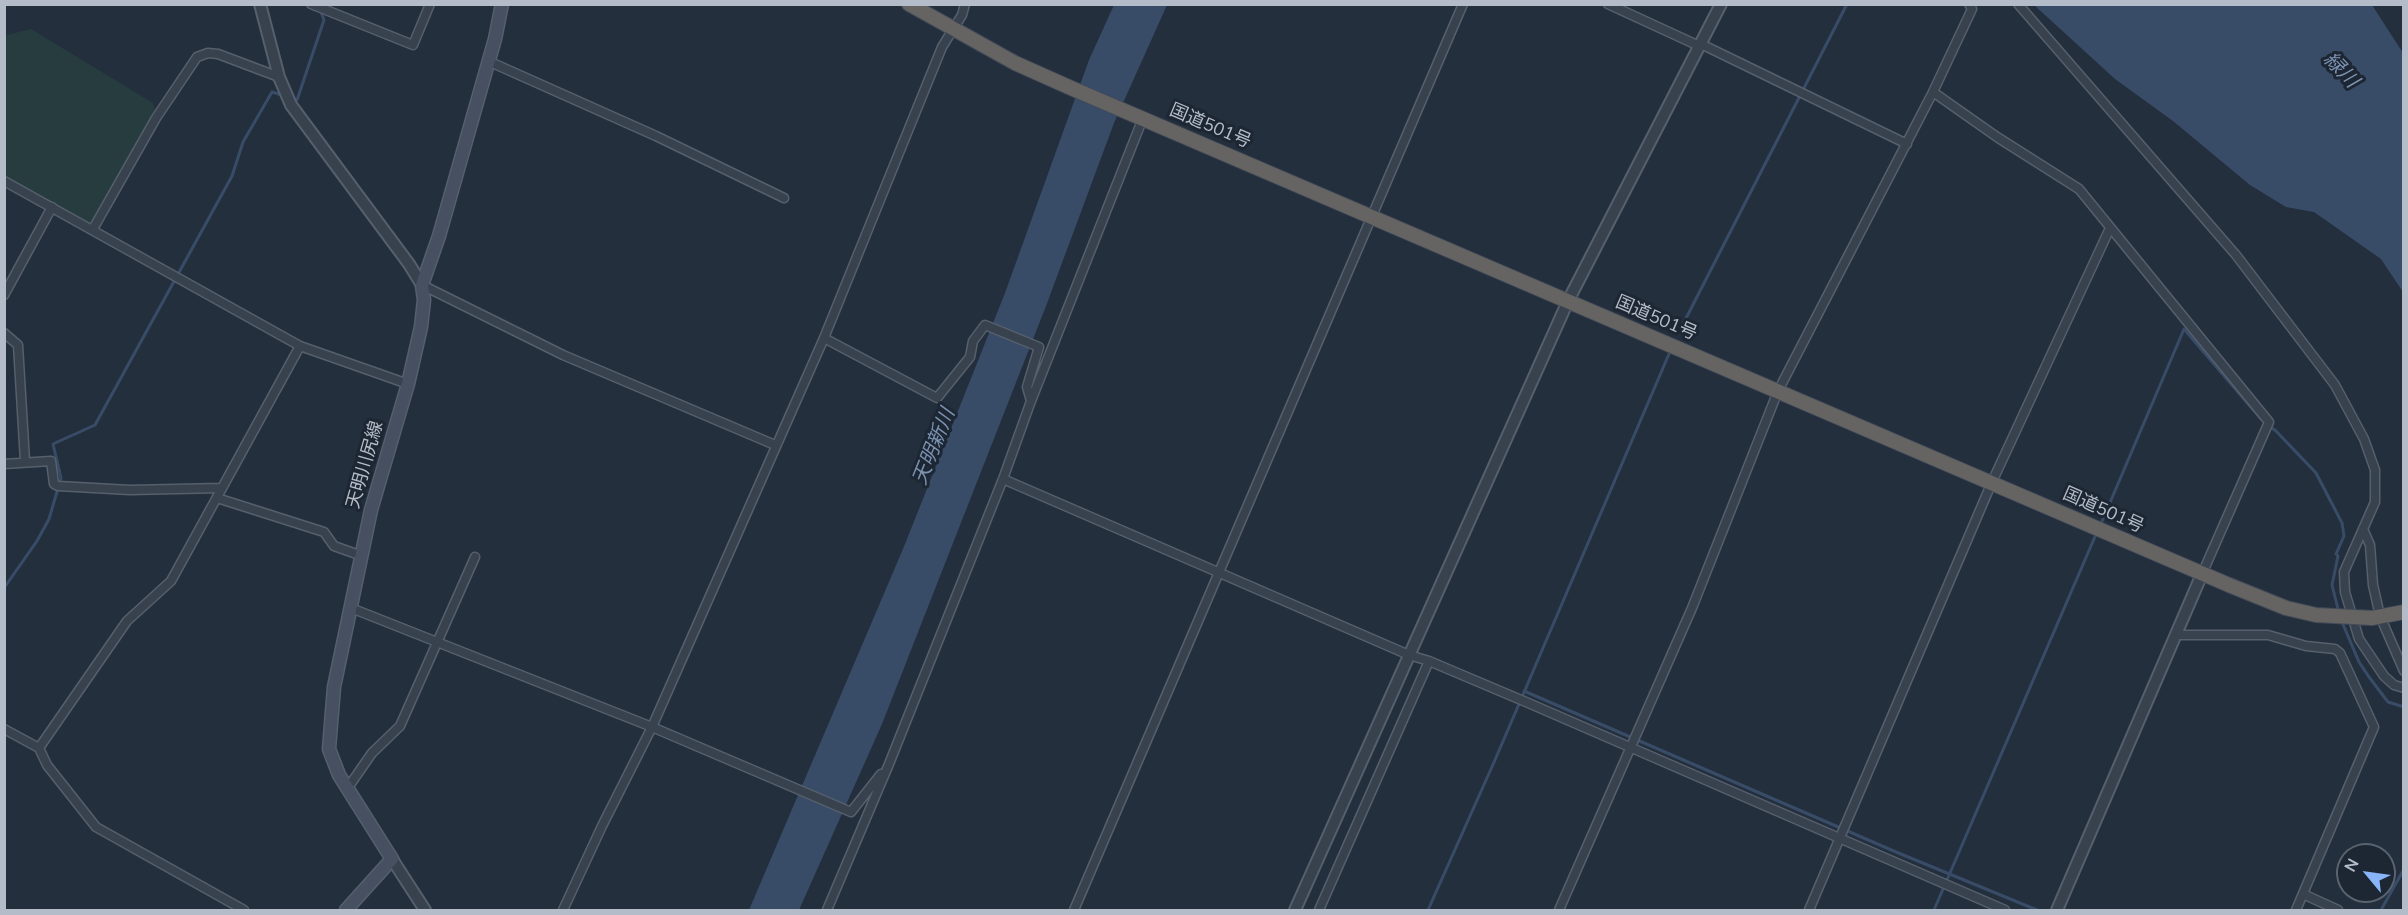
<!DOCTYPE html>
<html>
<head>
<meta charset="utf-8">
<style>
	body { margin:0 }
	#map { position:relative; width:2408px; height:915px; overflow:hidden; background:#242f3e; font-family:"Nunito Sans",sans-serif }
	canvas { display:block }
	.frame { position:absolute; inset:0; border:6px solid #b4bcc9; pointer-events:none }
	.north { position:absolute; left:2336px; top:843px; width:60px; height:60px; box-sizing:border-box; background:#1d2633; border:2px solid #59626f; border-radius:50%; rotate:299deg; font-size:16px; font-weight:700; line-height:24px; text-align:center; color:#b4bcc9 }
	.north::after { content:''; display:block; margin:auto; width:21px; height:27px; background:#8ab4f8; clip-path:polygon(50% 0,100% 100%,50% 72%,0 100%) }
</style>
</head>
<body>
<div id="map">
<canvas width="2408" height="915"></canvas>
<div class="frame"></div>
<div class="north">N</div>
</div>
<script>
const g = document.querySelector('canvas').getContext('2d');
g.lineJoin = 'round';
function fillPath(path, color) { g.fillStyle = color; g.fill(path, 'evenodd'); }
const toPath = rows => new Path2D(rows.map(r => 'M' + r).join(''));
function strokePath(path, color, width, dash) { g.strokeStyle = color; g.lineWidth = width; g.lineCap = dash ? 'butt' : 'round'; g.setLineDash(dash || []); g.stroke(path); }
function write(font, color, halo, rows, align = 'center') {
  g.font = font + ' "Nunito Sans","Noto Sans JP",sans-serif'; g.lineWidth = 6; g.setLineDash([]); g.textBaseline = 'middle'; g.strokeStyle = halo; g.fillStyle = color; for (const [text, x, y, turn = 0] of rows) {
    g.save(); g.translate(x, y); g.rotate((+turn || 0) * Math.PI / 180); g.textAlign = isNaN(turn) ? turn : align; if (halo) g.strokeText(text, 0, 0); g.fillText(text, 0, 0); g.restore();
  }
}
fillPath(toPath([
	[31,29,153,103,155,110,92,226,5,177,4,38,7,35]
]), '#263c3f');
fillPath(toPath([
	[1114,5,1167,5,1114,123,1046,306,882,724,799,910,749,910,903,549,1005,293,1089,60],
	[2034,5,2372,5,2403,53,2403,292,2381,259,2314,212,2286,207,2250,185,2173,121,2115,79]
]), '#394c67');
strokePath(toPath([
	[291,98,297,100,324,20,320,9],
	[1679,332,1847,4],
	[2268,425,2276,431,2316,473,2342,523,2344,536,2336,554,2338,556,2332,585,2339,613],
	[2100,526,2184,329,2261,419],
	[4,588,37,541,49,519,61,478,53,444,95,425,232,176,243,142,272,92,285,96],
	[2342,622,2359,662,2369,677,2388,702,2404,707],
	[1524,691,1896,852,2037,910],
	[1428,910,1495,760,1669,354],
	[1934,910,2097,532],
	[2381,910,2404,869]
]), '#394c67', 3);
const minor = toPath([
	[311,4,413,45,430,4],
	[1608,4,1697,45,1701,44,1907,144],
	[2018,4,2236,255,2335,385,2364,439,2375,470,2375,502,2344,572,2345,592,2359,639,2384,676,2394,685,2404,688],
	[488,61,656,136,784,198],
	[1933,92,1997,137,2079,189,2269,422,2202,574],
	[4,181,300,346,408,384],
	[93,229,156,118,197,57,208,53,218,54,279,77],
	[422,285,563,355,775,445],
	[4,295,52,207],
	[4,333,18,345,25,461],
	[824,338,937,398,970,357,973,341,985,325,1039,347,1027,387,1031,401],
	[4,464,51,461,54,484,58,486,130,490,221,488],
	[1003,479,1409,655,1429,661,1526,702,2005,910],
	[217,498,324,532,334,546,362,556],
	[2363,529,2370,545,2373,585,2380,616,2404,671],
	[351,608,652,727,851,812,881,774],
	[2175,635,2268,635,2306,646,2335,649,2340,653,2374,727,2296,910],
	[4,729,39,748,47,765,96,827,244,910],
	[39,748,127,621,171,581,300,346],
	[347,789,372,753,400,726,475,557],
	[2303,894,2338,910],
	[563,910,602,826,652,727,824,338,942,47,962,15,965,4],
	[827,910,889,764,1003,479,1031,401,1143,118],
	[1074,910,1463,4],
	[1319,910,1429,661],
	[1559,910,1692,608,1778,391,1933,92,1972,9,1969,4],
	[1809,910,1992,482,2110,228]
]);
const tertiary = toPath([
	[260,4,279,77,291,105,409,264,422,285],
	[392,859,425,910],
	[1295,910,1568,301,1721,4],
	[2057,910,2202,574]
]);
const secondary = toPath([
	[346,910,392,859,339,775,329,749,334,687,371,510,408,384,421,327,424,300,422,285,439,236,495,39,502,4]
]);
const trunk = toPath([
	[909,4,1015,63,1071,88,2229,585],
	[2372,618,2404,612]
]);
strokePath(minor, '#565f6c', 11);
strokePath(tertiary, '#565f6c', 14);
strokePath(secondary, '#565f6c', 15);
strokePath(trunk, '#434c59', 16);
strokePath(minor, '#38414e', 8);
strokePath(tertiary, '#38414e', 10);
strokePath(secondary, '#465061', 12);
strokePath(trunk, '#656462', 14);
const trunkBridge = toPath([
	[2229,585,2286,608,2316,615,2372,618]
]);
strokePath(trunkBridge, '#434c59', 16, []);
strokePath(trunkBridge, '#656462', 14);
write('18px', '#b4bcc9', '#1d2633', [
	["国道501号",1210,127,23],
	["国道501号",1656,319,23],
	["天明川尻線",366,465,-74],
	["国道501号",2103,511,24]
]);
write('italic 20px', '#7c92b1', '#1d2633', [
	["緑川",2340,71,46],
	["天明新川",935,447,-68]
]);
</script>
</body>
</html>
